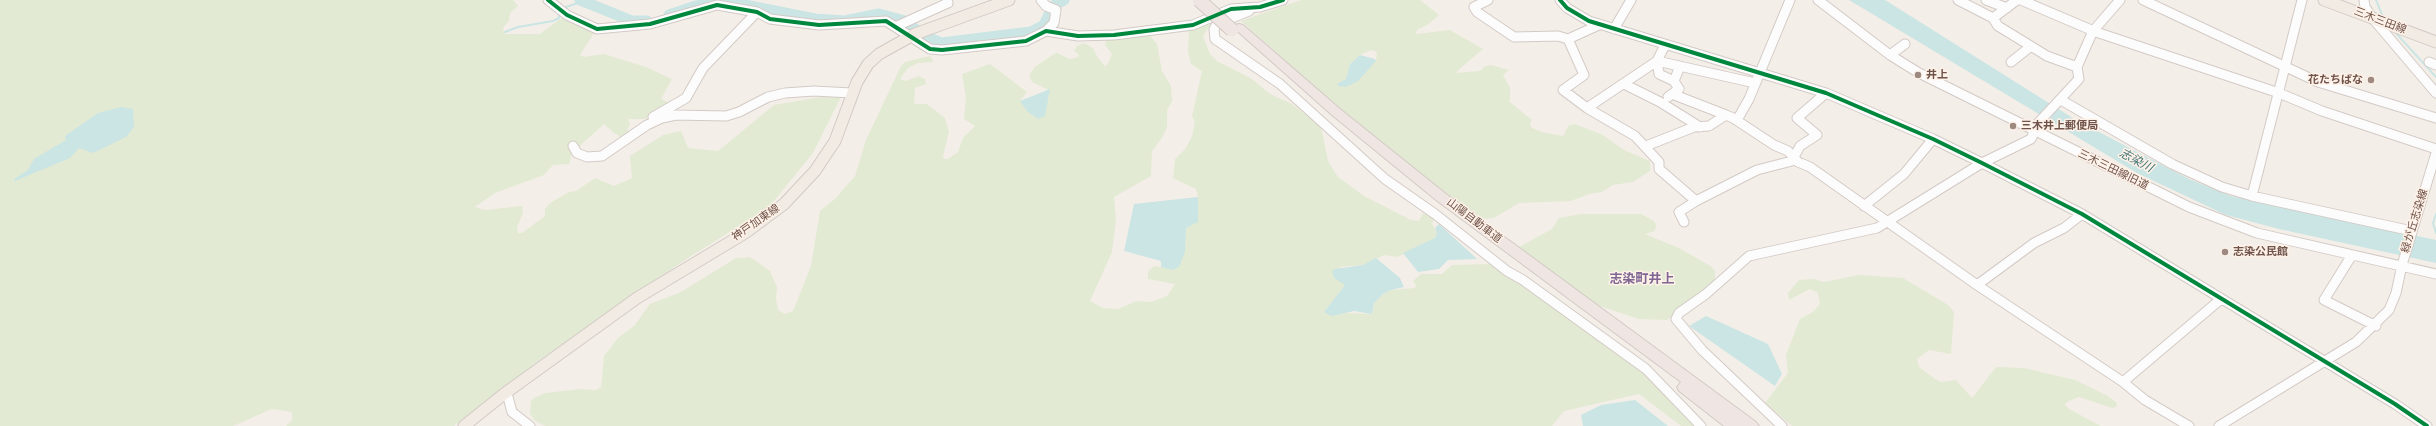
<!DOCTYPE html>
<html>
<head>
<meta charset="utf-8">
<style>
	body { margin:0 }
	canvas { display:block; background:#f4eee8 }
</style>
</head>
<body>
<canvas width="2436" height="426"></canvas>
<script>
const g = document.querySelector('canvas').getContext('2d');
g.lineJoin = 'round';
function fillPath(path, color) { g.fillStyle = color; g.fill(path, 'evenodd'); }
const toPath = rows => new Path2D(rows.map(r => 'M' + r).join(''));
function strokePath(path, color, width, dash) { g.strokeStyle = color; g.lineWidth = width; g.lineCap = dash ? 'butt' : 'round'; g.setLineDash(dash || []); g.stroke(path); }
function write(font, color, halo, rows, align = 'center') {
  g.font = font + ' "DejaVu Sans","Noto Sans JP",sans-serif'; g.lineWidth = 3; g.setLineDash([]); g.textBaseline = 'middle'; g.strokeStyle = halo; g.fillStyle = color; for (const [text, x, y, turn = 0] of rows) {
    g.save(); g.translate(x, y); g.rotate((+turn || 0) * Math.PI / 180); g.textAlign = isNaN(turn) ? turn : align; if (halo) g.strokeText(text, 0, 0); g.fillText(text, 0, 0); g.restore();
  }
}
fillPath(toPath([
	[0,0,513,0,518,6,510,13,509,21,503,28,504,34,540,34,564,16,594,33,580,55,584,57,604,54,646,67,672,79,661,99,672,104,645,119,628,119,630,124,627,130,632,132,623,138,614,133,604,124,572,153,569,164,553,165,544,175,495,193,475,207,485,210,522,206,523,213,517,227,518,233,522,233,545,216,545,209,550,203,569,192,576,191,595,178,614,186,632,178,630,156,663,135,681,131,688,148,718,151,774,105,843,93,813,153,769,207,685,260,538,361,454,426,286,426,292,420,292,412,272,409,233,426,0,426],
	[1301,0,1420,0,1439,15,1429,24,1417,30,1416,34,1450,30,1483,49,1455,73,1480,71,1485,66,1491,65,1509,70,1503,75,1510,88,1510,102,1532,120,1530,124,1532,128,1542,132,1563,136,1569,125,1575,124,1603,135,1624,150,1650,161,1650,171,1633,182,1613,185,1602,192,1589,194,1571,201,1519,203,1494,218,1481,219,1404,161,1310,83,1241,21],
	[1371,50,1377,52,1376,61,1346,79,1350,64,1360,55],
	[1212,21,1203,37,1210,54,1217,61,1252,79,1270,94,1292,104,1321,127,1328,161,1338,177,1364,196,1411,220,1419,221,1423,213,1434,218,1432,224,1437,233,1435,238,1398,257,1384,255,1363,265,1339,267,1345,285,1324,312,1372,314,1374,303,1383,294,1391,290,1415,288,1416,285,1413,281,1421,274,1442,274,1452,265,1492,264,1518,280,1647,376,1696,426,1681,426,1639,394,1564,411,1552,426,545,426,534,420,530,413,531,401,534,398,545,393,581,389,596,390,601,387,604,356,618,338,634,326,650,304,681,292,736,258,750,257,770,271,777,287,776,299,778,310,785,314,793,311,811,266,820,211,836,198,855,176,866,140,901,66,905,62,930,56,934,62,918,63,908,68,900,79,906,81,919,76,925,79,926,84,915,88,914,104,927,104,945,118,949,132,943,156,944,159,948,159,958,152,963,138,975,126,964,119,966,98,962,74,990,64,1027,92,1020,101,1049,90,1032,82,1029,75,1035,67,1054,54,1057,53,1070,59,1078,57,1079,55,1074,51,1077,46,1084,43,1093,48,1098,58,1106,67,1112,54,1105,45,1106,40,1112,37,1147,32,1157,44,1162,71,1171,86,1172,101,1167,110,1167,127,1162,138,1152,151,1151,176,1114,197,1116,220,1112,252,1090,301,1103,308,1118,309,1137,301,1151,302,1167,296,1175,284,1148,279,1148,272,1154,266,1161,267,1185,252,1186,228,1198,197,1196,189,1173,178,1175,159,1186,148,1192,136,1195,122,1192,116,1202,71,1191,64,1188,51,1189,29],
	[1581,214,1641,214,1654,221,1656,225,1655,231,1645,234,1679,248,1712,267,1715,271,1715,281,1667,320,1639,319,1597,305,1517,248,1552,229,1559,218],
	[1859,275,1903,278,1948,305,1954,312,1951,354,1929,350,1917,359,1919,367,1935,379,1941,382,1956,380,1972,398,1996,367,2024,368,2075,380,2108,396,2117,403,2116,407,2112,408,2079,397,2067,402,2065,405,2069,409,2101,426,1792,426,1765,403,1788,373,1786,355,1800,319,1813,312,1820,304,1818,293,1810,289,1789,300,1788,293,1799,280,1813,279,1824,282]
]), '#e3ead3');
fillPath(toPath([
	[1849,0,1885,0,2076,120,2189,179,2231,196,2436,240,2436,263,2279,229,2226,215,2137,173],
	[1360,55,1375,59,1376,61,1358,81,1346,87,1338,86,1337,84,1346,79,1350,64],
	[1050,89,1045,116,1038,119,1027,111,1020,101],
	[121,107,133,109,134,127,126,137,93,153,79,148,70,158,15,181,14,179,28,170,34,159,66,140,65,136,98,113],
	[1198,197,1198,222,1186,228,1185,252,1179,267,1172,270,1161,267,1161,261,1124,251,1134,204],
	[1439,224,1477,259,1448,260,1439,269,1418,272,1403,253,1435,238,1437,233,1435,228],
	[1376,258,1400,278,1404,287,1391,290,1383,294,1374,303,1372,314,1354,311,1332,316,1324,312,1345,285,1334,278,1332,271,1335,269,1363,265],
	[1706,316,1768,344,1782,374,1775,386,1689,326],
	[1635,400,1668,426,1583,426,1581,415,1601,405]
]), '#cae5e4');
strokePath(toPath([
	[2376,0,2383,17],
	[563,8,584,1],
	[505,32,518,27,553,21,559,18,559,13],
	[2395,32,2436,77],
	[2436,214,2433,223,2436,233]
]), '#cae5e4', 2);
strokePath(toPath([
	[580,0,632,21,647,21],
	[669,15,696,6,730,2,815,19,845,21,879,14,905,21,923,35,941,43,1031,32,1044,25,1053,6,1064,0]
]), '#cae5e4', 11);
const minor = toPath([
	[548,0,567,15,597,29,650,24,717,5,757,12,770,19,819,25,886,21,930,49,942,50,1026,41,1046,31,1078,36,1114,35,1193,25,1231,9,1260,7,1283,0],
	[1041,0,1046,6,1056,10,1054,23,1046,31],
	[1488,0,1474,7,1477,12,1514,37,1558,36,1568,39,1599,25],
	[1560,0,1567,8,1589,21,1826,93,1933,139,1982,163,2082,214,2395,404,2427,426],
	[1818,0,1890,55,1919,73,2189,207,2257,233,2436,274],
	[1958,0,1993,18],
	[1986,0,2007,8],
	[2017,0,1993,18,1998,26,2047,56,2077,67],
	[2021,0,2096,32,2279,93,2322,111,2436,149],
	[2143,0,2318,82,2436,118],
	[2364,0,2365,7,2374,20,2436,93],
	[1249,11,1217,24,1214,29,1215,39,1280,84,1385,179,1435,214,1507,271,1523,280,1646,369,1701,426],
	[897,26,948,3,947,0],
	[1614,29,1631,0],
	[1568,39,1584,75,1563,90,1587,108,1635,136,1659,162,1659,169,1696,201],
	[1890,55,1905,44],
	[2011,62,2030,47],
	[2429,62,2436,65],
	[1674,81,1659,74,1657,61,1755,83],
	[1624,84,1660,102,1700,127],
	[1672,94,1726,115],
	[1668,97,1679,89,1674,81,1680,66],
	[2061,100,2172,164,2222,187,2252,196,2412,231],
	[1587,108,1657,61,1665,45],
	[653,117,686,98,703,68,757,12],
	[1737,120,1749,99,1790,0],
	[573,146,577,153,587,157,602,156,647,125,662,118,676,115,726,116,739,112,768,97,785,93,814,91,852,93],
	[1646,146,1694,127,1709,126,1726,115,1733,118,1774,145,1788,151,1798,162,1810,167,1977,285,2123,382,2145,400,2189,426],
	[2252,196,2302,0],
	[1864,206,1904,174,1933,139],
	[1684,222,1679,212,1696,201,1757,170,1792,161,1800,146,1817,135,1797,118,1826,93],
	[2352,255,2324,300,2376,326],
	[1977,285,2034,243,2064,228,2082,214],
	[2123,382,2221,299],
	[504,394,508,397,512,412,530,426],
	[1782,426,1702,350,1676,319,1679,313,1706,294,1749,256,1877,228,1982,163,2031,139,2038,123,2079,79,2077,67,2093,31,2120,0],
	[2219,426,2356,342,2389,310,2396,293,2402,265,2436,153]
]);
const major = toPath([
	[2324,0,2436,42],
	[464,426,504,394,637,298,745,233,784,204,815,171,835,141,857,82,868,64,879,54,915,34,1009,0]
]);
const highway = toPath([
	[1239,24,1243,25,1340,109,1446,194,1756,422,1759,426,1724,426,1679,391,1677,387,1681,382,1436,200,1332,115,1235,29,1233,27,1235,25,1239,24]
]);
strokePath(minor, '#d3cac5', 11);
strokePath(major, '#d3c9c5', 13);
strokePath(highway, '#d3c9c5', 2);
strokePath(minor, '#fdfcfc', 9);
strokePath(major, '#f1ebe4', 11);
fillPath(highway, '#efe6e3');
const highwayBridge = toPath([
	[1199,0,1232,30]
]);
strokePath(highwayBridge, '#d3c9c5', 15, []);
strokePath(highwayBridge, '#efe6e3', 13);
strokePath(toPath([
	[548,0,567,15,597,29,650,24,717,5,757,12,770,19,819,25,886,21,930,49,942,50,1026,41,1046,31,1078,36,1114,35,1193,25,1231,9,1260,7,1283,0],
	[1560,0,1567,8,1589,21,1826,93,1933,139,1982,163,2082,214,2395,404,2427,426]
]), '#00873e', 4);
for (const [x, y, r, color] of [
	[1918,75,4,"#9e8981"],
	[2371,80,4,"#9e8981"],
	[2013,126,4,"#9e8981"],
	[2225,252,4,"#9e8981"]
]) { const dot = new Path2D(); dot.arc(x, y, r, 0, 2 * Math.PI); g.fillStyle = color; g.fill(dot); strokePath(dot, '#fef2e8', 1.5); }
write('11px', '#70534a', '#fef2e8', [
	["三木三田線",2380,21,21],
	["三木三田線旧道",2113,170,26],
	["山陽自動車道",1474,221,37],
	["緑が丘志染線",2415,221,-73],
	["神戸加東線",756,223,-35]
]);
write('bold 11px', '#70534a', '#fef2e8', [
	["井上",1926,75],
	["花たちばな",2363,80,"right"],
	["三木井上郵便局",2021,126],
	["志染公民館",2233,252]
], 'left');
write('italic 12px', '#407276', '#fef2e8', [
	["志染川",2136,161,28]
]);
write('bold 13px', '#7f6693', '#fef2e8', [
	["志染町井上",1642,280]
]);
</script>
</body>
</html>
